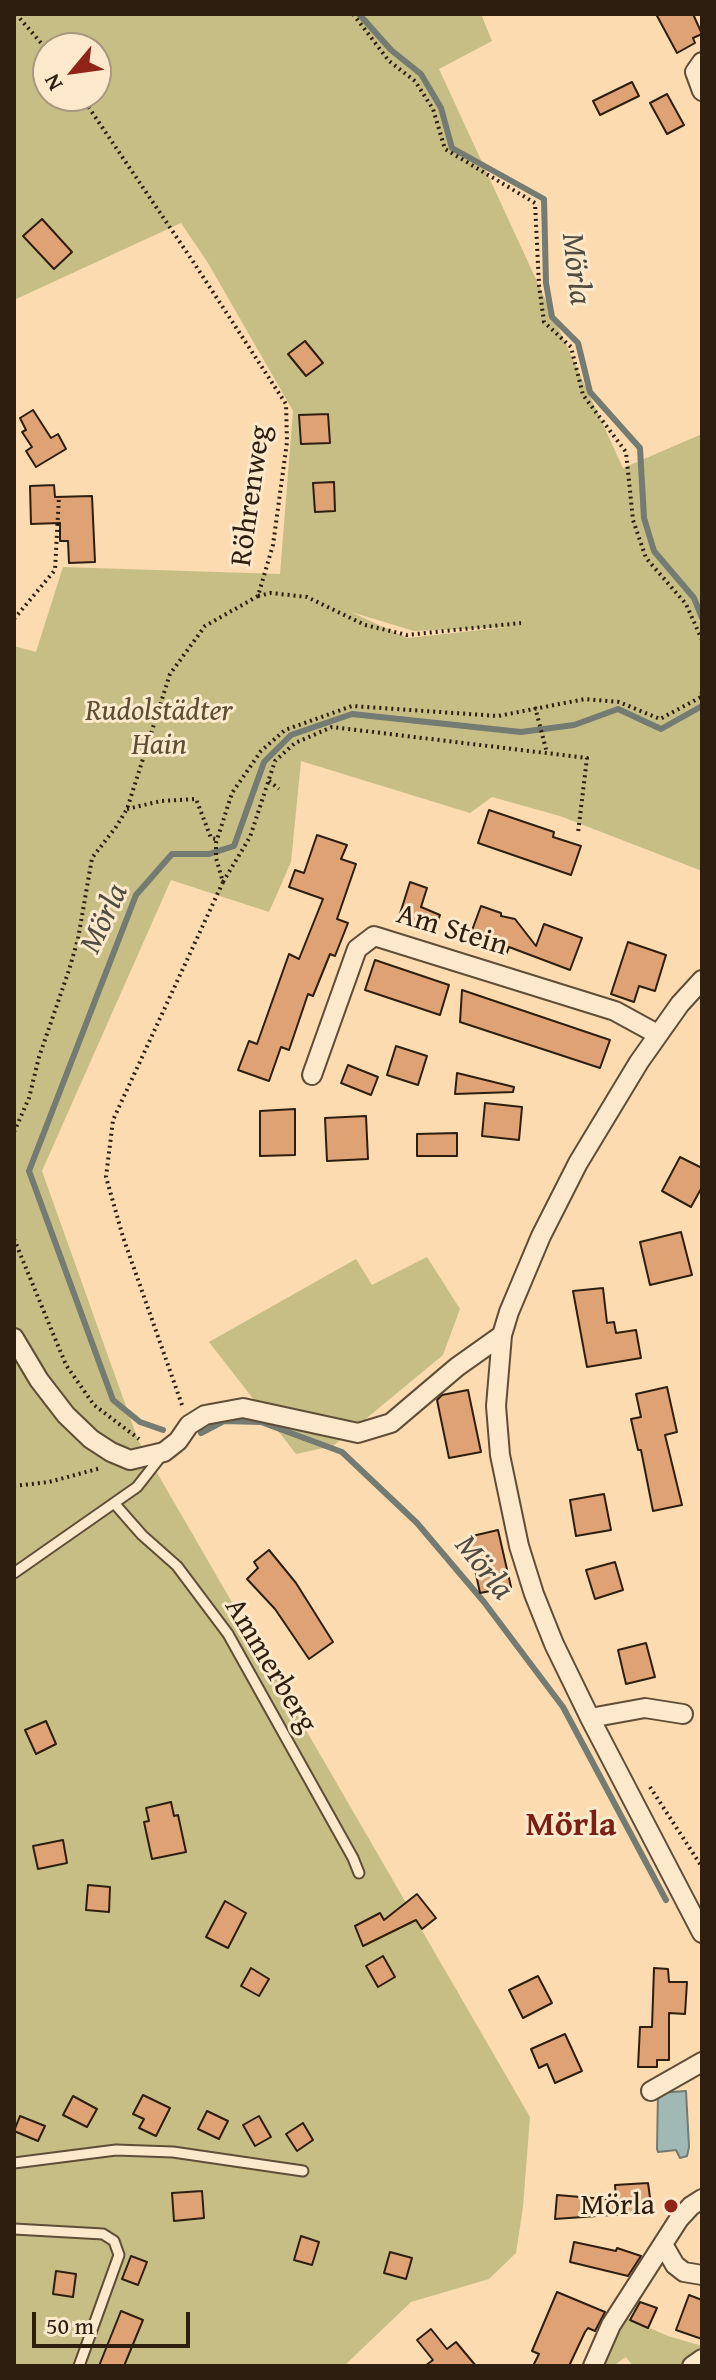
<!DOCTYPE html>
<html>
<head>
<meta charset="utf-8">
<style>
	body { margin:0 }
	#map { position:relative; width:716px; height:2380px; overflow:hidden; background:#fbdbaf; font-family:"Gentium Book Plus",serif }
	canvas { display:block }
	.frame { position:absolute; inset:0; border:16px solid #2d1e0f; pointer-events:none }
	.north { position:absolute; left:32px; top:32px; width:80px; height:80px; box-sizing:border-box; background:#fce8cb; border:2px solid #a99780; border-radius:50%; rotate:241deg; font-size:22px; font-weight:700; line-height:32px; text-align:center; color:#2d1e0f }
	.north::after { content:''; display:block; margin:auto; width:28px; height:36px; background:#8f2418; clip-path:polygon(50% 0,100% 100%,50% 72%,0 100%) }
	.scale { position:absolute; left:32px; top:2312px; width:158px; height:36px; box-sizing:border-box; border:4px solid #2d1e0f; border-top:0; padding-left:10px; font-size:24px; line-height:28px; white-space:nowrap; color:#2d1e0f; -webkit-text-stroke:6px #fce8cb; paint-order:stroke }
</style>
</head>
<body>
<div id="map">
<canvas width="716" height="2380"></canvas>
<div class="frame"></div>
<div class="north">N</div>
<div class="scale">50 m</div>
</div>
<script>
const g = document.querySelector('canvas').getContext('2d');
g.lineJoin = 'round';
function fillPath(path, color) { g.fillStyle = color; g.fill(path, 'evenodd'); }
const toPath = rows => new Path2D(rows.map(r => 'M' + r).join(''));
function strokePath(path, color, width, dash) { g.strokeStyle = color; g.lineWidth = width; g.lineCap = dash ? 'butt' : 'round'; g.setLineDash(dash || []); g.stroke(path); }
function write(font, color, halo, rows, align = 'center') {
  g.font = font + ' "Gentium Book Plus",serif'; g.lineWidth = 6; g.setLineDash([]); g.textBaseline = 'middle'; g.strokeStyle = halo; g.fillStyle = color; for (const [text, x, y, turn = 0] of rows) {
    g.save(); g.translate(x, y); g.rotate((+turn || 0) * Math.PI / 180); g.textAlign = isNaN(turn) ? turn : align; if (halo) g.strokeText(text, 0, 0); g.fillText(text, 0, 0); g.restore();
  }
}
fillPath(toPath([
	[14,14,481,14,492,41,439,69,623,468,702,434,702,871,560,816,492,797,470,813,301,761,291,862,269,912,171,880,42,1171,138,1440,530,2117,523,2207,516,2253,489,2279,411,2302,344,2366,14,2366,14,646,36,652,63,567,280,574,293,411,208,263,181,223,14,300],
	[48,48,96,48,96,96,48,96],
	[351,612,414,631,508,627,407,638],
	[427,1257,460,1309,443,1355,333,1446,296,1454,209,1342,356,1259,372,1285],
	[627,2318,668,2336,702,2346,678,2366,633,2366,626,2357,613,2366,602,2366]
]), '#c6be85');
const water = toPath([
	[686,2091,689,2147,687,2156,680,2158,676,2150,658,2152,657,2149,658,2093,686,2091]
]);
fillPath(water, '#a1b9b4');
strokePath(water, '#737b72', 2);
strokePath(toPath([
	[359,14,391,50,421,74,441,108,452,148,544,199,546,283,552,317,578,343,590,392,640,448,644,518,654,551,694,598,702,618],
	[163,1430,140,1422,113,1400,29,1171,136,895,172,854,209,854,234,846,264,762,291,735,352,714,521,732,574,725,618,709,661,729,702,706],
	[201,1433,224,1421,261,1422,342,1452,417,1523,484,1602,563,1707,666,1900]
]), '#737b72', 6);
const building = toPath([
	[656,14,693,14,702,34,693,38,695,43,677,53,656,14],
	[632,82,639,96,600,115,593,101,632,82],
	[667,94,684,125,667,134,650,103,667,94],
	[42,219,72,252,54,269,23,236,42,219],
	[305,341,323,363,306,376,288,354,305,341],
	[33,410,51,438,58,434,66,449,36,467,26,451,32,447,22,432,26,430,20,418,33,410],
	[328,414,330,443,301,444,299,415,328,414],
	[334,482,335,511,315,512,313,483,334,482],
	[54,485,55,497,92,496,95,562,69,563,68,541,60,541,60,523,31,524,30,486,54,485],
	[489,810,554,832,553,837,581,846,571,875,478,843,489,810],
	[317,835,347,845,341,859,356,864,337,919,348,923,335,956,330,954,313,996,308,994,289,1050,281,1047,269,1081,238,1070,249,1041,257,1044,289,954,299,959,323,899,289,887,295,870,304,873,317,835],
	[410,882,427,888,421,907,440,915,435,930,399,917,410,882],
	[481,906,501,913,501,916,515,919,536,946,544,924,582,938,570,970,509,947,506,955,468,941,481,906],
	[628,942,666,955,655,991,639,986,634,1002,611,994,628,942],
	[375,960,449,985,440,1015,365,990,375,960],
	[462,990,610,1040,600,1068,460,1022,462,990],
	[396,1046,427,1056,418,1085,387,1075,396,1046],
	[348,1065,378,1077,371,1095,341,1083,348,1065],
	[457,1073,514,1087,513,1092,455,1094,457,1073],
	[485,1103,522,1107,519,1140,482,1136,485,1103],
	[295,1109,295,1155,260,1156,260,1111,295,1109],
	[366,1116,368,1159,327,1161,325,1118,366,1116],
	[457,1133,457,1156,417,1156,417,1134,457,1133],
	[680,1157,702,1168,702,1187,691,1207,662,1191,680,1157],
	[681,1232,692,1275,650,1285,640,1242,681,1232],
	[603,1288,607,1323,614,1322,616,1333,636,1330,641,1358,587,1367,573,1291,603,1288],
	[667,1387,677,1432,665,1435,682,1505,653,1511,641,1450,638,1450,631,1419,641,1417,636,1394,667,1387],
	[468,1390,481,1452,449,1458,437,1400,442,1395,468,1390],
	[604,1494,611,1530,576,1536,570,1500,604,1494],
	[498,1530,511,1587,480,1593,468,1537,498,1530],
	[269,1550,296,1583,333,1642,309,1659,275,1609,247,1579,258,1568,254,1562,269,1550],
	[615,1562,623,1590,595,1599,586,1570,615,1562],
	[646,1643,655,1677,626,1684,618,1650,646,1643],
	[46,1721,56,1744,36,1754,25,1730,46,1721],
	[171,1802,174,1816,178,1815,186,1852,152,1859,144,1822,149,1821,146,1808,171,1802],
	[63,1840,67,1863,38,1869,33,1846,63,1840],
	[88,1885,110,1887,109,1912,86,1910,88,1885],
	[417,1894,436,1918,422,1929,416,1920,363,1946,355,1926,380,1913,384,1920,417,1894],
	[225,1901,246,1913,228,1948,206,1937,225,1901],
	[383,1956,395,1977,378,1987,366,1966,383,1956],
	[251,1968,269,1979,259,1996,241,1986,251,1968],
	[654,1968,668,1969,669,1982,687,1982,685,2014,669,2013,669,2060,657,2060,657,2067,638,2067,640,2027,652,2027,654,1968],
	[538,1976,552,2003,523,2018,509,1990,538,1976],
	[565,2034,582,2071,555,2083,547,2064,539,2068,531,2049,565,2034],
	[143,2095,170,2108,156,2136,139,2128,144,2119,133,2114,143,2095],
	[73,2096,97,2109,87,2127,63,2115,73,2096],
	[207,2111,228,2121,219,2139,198,2129,207,2111],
	[20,2116,45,2126,38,2141,14,2131,20,2116],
	[259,2116,271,2137,255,2146,243,2125,259,2116],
	[303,2123,313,2140,297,2151,286,2134,303,2123],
	[648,2183,652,2212,555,2219,557,2195,616,2200,615,2185,648,2183],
	[202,2191,204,2218,174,2221,172,2193,202,2191],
	[301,2236,319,2242,312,2265,294,2260,301,2236],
	[574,2242,616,2251,617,2248,641,2256,628,2276,570,2262,574,2242],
	[390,2252,412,2258,406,2279,384,2273,390,2252],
	[131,2256,147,2262,138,2285,122,2279,131,2256],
	[56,2271,76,2274,73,2297,53,2294,56,2271],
	[557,2292,605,2312,595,2331,588,2328,585,2332,569,2366,533,2366,539,2354,532,2351,557,2292],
	[689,2295,702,2300,702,2339,676,2330,689,2295],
	[640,2302,657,2308,648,2328,630,2320,640,2302],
	[121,2311,143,2320,124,2366,99,2366,121,2311],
	[431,2329,447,2349,456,2342,476,2366,425,2366,433,2360,417,2340,431,2329]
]);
fillPath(building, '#dfa275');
strokePath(building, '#2d1e0f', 2);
const lane = toPath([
	[114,1503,142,1535,177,1566,228,1634,353,1858,359,1873],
	[14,1573,137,1487,162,1455],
	[14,2163,116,2150,173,2152,303,2171],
	[14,2229,103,2234,114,2241,119,2255,79,2366]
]);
const street = toPath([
	[702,62,695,72,702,91],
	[702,980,680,1004,639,1062,578,1163,541,1236,509,1312,502,1335,496,1406,500,1455,519,1546,534,1594,554,1644,590,1718,702,1933],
	[312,1075,357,949,374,936,615,1011,657,1034],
	[14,1338,39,1380,66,1415,91,1439,111,1452,130,1460,164,1452,178,1441,189,1425,205,1415,243,1408,358,1433,391,1423,457,1367,502,1335],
	[590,1718,645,1708,683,1714],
	[651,2091,702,2062],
	[664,2246,675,2265,684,2272,702,2275],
	[593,2366,611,2325,679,2219,691,2206,702,2199],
	[692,2366,702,2359]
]);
strokePath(lane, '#604d37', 13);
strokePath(street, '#604d37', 22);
strokePath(toPath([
	[16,14,48,51],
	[353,14,389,61,415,81,433,109,445,149,535,203,539,285,544,322,571,347,583,395,626,452,633,520,646,558,686,604,702,640],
	[258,596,271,593,307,597,365,625,407,635,521,623],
	[14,619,55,570,59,496],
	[535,707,547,753],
	[269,781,279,789],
	[127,809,161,801,196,799,211,838,216,839],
	[223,882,250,837,275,761,295,743,332,727,587,758,578,833],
	[14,1132,29,1098,39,1057,69,970,78,939,92,858,116,827,127,809,170,674,205,626,258,596,273,545,287,442,286,404,192,260,81,96],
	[14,1239,66,1365,94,1405,139,1439],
	[182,1405,123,1237,106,1177,113,1120,223,882,216,858,216,843,232,793,261,751,285,730,352,706,498,716,585,699,619,702,660,719,701,697,702,691],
	[14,1486,49,1482,101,1468],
	[650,1787,702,1867]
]), '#2d1e0f', 4, [2, 4]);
strokePath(lane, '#fce8cb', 9);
strokePath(street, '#fce8cb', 18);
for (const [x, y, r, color] of [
	[671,2206,8,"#8f2418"]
]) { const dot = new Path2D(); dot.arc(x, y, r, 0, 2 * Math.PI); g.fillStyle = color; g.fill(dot); strokePath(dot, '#fce8cb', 3); }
write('30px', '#2d1e0f', '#fce8cb', [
	["Röhrenweg",252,496,-82],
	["Am Stein",452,931,17],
	["Ammerberg",270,1666,59]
]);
write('italic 30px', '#5b4e32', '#fce8cb', [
	["Rudolstädter",159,712],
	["Hain",159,746]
]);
write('30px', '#2d1e0f', '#fce8cb', [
	["Mörla",655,2206]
], 'right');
write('italic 32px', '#504c41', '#fce8cb', [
	["Mörla",575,269,83],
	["Mörla",105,919,-65],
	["Mörla",483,1568,51]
]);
write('bold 34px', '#7a1f14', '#fce8cb', [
	["Mörla",571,1826]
]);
</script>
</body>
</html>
